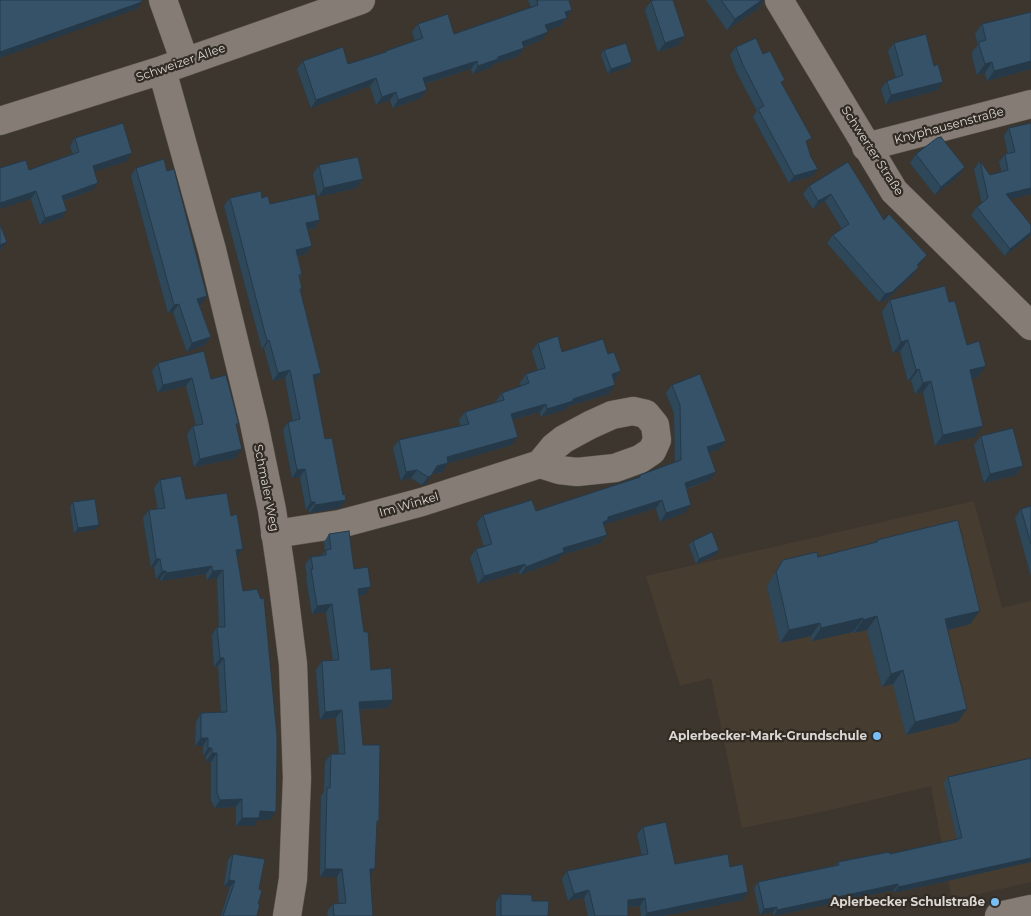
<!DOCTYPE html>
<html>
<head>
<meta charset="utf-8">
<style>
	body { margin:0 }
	canvas { display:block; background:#3c362f }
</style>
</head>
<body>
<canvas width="1031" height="916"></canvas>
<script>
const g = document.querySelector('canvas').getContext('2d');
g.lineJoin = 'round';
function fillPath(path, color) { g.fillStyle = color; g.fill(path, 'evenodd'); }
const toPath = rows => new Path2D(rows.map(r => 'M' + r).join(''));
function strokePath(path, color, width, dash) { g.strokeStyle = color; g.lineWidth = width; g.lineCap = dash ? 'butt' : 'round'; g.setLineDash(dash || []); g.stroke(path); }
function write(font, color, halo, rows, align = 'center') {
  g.font = font + ' Montserrat,sans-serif'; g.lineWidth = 4.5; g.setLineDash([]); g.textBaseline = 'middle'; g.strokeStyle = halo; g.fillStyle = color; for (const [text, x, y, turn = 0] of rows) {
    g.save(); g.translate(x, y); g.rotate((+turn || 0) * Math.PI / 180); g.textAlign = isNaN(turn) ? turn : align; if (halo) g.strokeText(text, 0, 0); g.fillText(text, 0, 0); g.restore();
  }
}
fillPath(toPath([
	[974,501,1002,608,1031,601,1031,882,952,900,931,786,826,811,742,828,711,678,680,686,646,576]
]), '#473c30');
const street = toPath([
	[163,0,185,62],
	[162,70,212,250,254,423,272,510,282,577,293,664,297,778,293,879,287,916],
	[0,121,162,70,361,0],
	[866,147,1031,104],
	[275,534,340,524,422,502,540,464,554,447,564,439,590,425,612,415,633,411,646,414,655,425,657,440,652,451,640,459,615,468,577,472,559,470,540,464],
	[999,916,1031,909]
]);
const secondary = toPath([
	[779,0,894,191,1031,326]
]);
strokePath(street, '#5a554f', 29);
strokePath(secondary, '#5a554f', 29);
strokePath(street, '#857d75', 28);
strokePath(secondary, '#857d75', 28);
fillPath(toPath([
	[528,0,569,0,572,10,561,26,547,30,542,40,524,47,524,48,519,56,494,64,492,67,473,74,471,69,425,84,427,90,421,98,393,108,390,100,376,105,370,86,311,108,297,69,303,61,348,64,384,53,386,51,415,41,412,32,418,24,454,34,531,7],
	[706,0,764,0,758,9,727,30],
	[651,1,685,36,679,45,658,52,645,10],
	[982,24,1031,69,987,81,985,73,977,75,972,56,972,52,978,45,975,34],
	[894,43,934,66,938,90,886,104,881,89,887,81,896,78,888,51],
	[736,47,763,54,782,84,807,144,813,176,789,183,753,117,757,111,737,73,730,55],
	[604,50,632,62,629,67,608,74,601,55],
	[1031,123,1031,194,1010,199,1031,225,1031,234,1029,237,1005,256,971,215,977,207,982,203,974,169,980,161,990,175,1002,172,999,162,1005,154,1008,154,1004,136,1009,128],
	[75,138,127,161,95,171,93,190,64,201,62,218,40,225,31,199,29,170,73,154,70,146],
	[916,154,959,176,935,195,910,163],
	[848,162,884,220,927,255,918,266,919,267,913,275,887,300,879,302,827,243,833,235,842,229,825,201,813,209,803,194,809,186],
	[319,165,363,179,357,188,318,197,313,174],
	[136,168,201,305,200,305,211,337,205,345,187,352,173,312,168,313,131,176],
	[230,198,262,198,270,204,320,220,315,228,308,230,312,246,306,254,298,256,302,274,300,278,300,292,315,381,314,381,325,439,343,495,346,500,340,508,310,513,309,510,306,510,300,477,292,478,283,430,288,422,293,421,285,378,273,381,264,348,262,349,224,206],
	[890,300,949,302,967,345,978,377,972,378,975,437,935,446,923,392,915,394,911,380,908,381,900,351,893,353,882,312],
	[538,343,562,352,615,380,614,380,609,394,569,406,567,409,541,417,540,412,513,420,512,445,448,463,443,472,432,474,425,485,422,485,411,478,401,481,393,448,399,440,461,426,459,420,465,412,497,402,496,401,502,393,521,386,520,383,526,374,538,371,532,351],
	[158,363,211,379,239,424,237,426,236,458,194,467,187,434,193,426,196,425,186,386,158,393,152,371],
	[672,385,726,441,720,449,709,453,710,480,687,489,685,513,660,522,656,508,606,524,604,526,607,535,601,543,562,555,558,561,520,575,519,572,478,584,470,558,476,549,484,547,477,523,483,515,536,511,638,478,640,475,675,462,674,413,666,393],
	[981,436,1023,466,1016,475,984,483,974,445],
	[160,480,186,499,231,516,243,549,237,557,270,820,258,820,254,826,236,826,236,807,215,808,211,801,211,762,206,761,206,756,203,756,203,746,195,746,196,722,201,713,221,712,218,666,214,667,212,635,217,627,219,627,217,578,207,580,206,574,161,581,160,579,156,579,154,567,151,567,143,518,149,510,158,509,154,488],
	[73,502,99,525,96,529,74,533,70,507],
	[1031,506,1031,576,1015,518,1021,509],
	[329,534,354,569,365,595,359,596,364,632,371,670,388,708,360,710,363,745,379,821,377,825,370,876,373,916,328,916,327,912,333,904,339,903,337,877,320,877,321,796,324,792,325,762,331,754,339,754,336,718,320,720,316,670,322,661,333,661,326,612,312,614,306,577,307,575,305,565,311,557,321,556,325,551,324,542],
	[877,540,970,624,947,630,967,709,958,722,906,735,893,684,882,687,867,630,854,633,853,632,812,641,811,636,780,643,767,586,783,560,818,557,874,543],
	[693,541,719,550,716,555,696,564,689,545],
	[948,777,1031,862,894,893,894,890,774,916,773,912,760,915,754,888,758,882,836,865,838,862,890,854,957,839,944,783],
	[643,827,675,864,730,867,743,900,663,916,641,916,640,906,628,907,628,916,588,916,584,898,568,901,562,879,567,871,642,855,637,834],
	[233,854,259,889,257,916,221,916,230,887,224,886,228,860],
	[501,894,532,901,548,916,496,916,496,902]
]), '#2e4759');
fillPath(toPath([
	[762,0,764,0,758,9,727,30,735,19],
	[142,2,137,9,0,58,0,52],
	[572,10,561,26,540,33,545,25,565,12],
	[548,32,542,40,516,50,522,42],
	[685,36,679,45,658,52,665,43],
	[524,48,519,56,494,64,492,67,473,74,478,66,498,57],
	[477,61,471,69,417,86,423,78],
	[1031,61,1031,69,987,81,994,71],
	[632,62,629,67,608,74,611,69],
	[992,62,985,73,977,75,985,64],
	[376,78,370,86,311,108,316,100],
	[943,82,938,90,886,104,891,95],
	[427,90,421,98,393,108,398,100],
	[396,92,390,100,376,105,382,97],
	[132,153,127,161,88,174,93,166],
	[965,167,959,176,935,195,941,187],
	[818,169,813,176,789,183,794,176],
	[363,179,357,188,318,197,324,188],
	[98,183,93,190,57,203,62,196],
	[1031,188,1031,194,1001,202,1006,194],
	[36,191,31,199,0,209,0,203],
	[831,194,825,201,813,209,818,201],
	[67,211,62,218,40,225,45,218],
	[320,220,315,228,300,231,306,223],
	[1031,232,1031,234,1029,237,1005,256,1010,249],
	[7,242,1,250,0,250,0,245],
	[312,246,306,254,290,258,296,250],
	[927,255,921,263,911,273,917,265],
	[919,267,913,275,887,300,879,302,885,294],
	[207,296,201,305,192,307,197,299],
	[179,304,173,312,168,313,174,305],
	[211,337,205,345,187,352,192,343],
	[269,340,264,348,262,349,267,341],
	[908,340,900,351,893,353,901,342],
	[986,366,978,377,963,381,970,370],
	[919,369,911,380,908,381,916,370],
	[290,370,285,378,273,381,278,373],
	[621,371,615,380,606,383,612,374],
	[321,373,315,381,307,383,313,375],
	[192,378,186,386,158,393,163,385],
	[931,381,923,392,915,394,923,383],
	[615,385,609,394,569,406,567,409,541,417,547,409,573,399],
	[546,404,540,412,505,422,511,414],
	[983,426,975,437,935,446,943,435],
	[518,437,512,445,446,464,448,463,443,472,432,474,437,466,447,457],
	[726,441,720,449,701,456,707,447],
	[242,449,236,458,194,467,200,459],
	[1023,466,1016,475,984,483,990,474],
	[305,469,300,477,292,478,297,470],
	[417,470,411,478,401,481,406,472],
	[716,472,710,480,679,491,685,483],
	[431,476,425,485,422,485,428,477],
	[346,500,340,508,310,513,315,505],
	[662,500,656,508,606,524,603,528,603,522,608,517],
	[311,502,315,502,309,510,306,510],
	[691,505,685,513,660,522,666,513],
	[99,525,96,529,74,533,78,528],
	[607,535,601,543,562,555,558,561,520,575,526,567,563,548],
	[243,549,237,558,236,550],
	[719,550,716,555,696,564,699,559],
	[156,559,160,559,154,567,151,567],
	[525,564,519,572,478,584,484,576],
	[212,566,206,574,161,581,166,573],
	[223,570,217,578,207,580,213,571],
	[162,571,166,571,160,579,156,579],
	[371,587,365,595,352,597,358,589],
	[332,604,326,612,312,614,317,606],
	[980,611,970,624,936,633,945,619],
	[877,616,867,630,854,633,863,620],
	[863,618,853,632,812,641,821,628],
	[820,623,811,636,780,643,789,630],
	[220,658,224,658,218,666,214,667],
	[903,670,893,684,882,687,891,674],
	[393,700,388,708,354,710,359,702],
	[967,709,958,722,906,735,915,722],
	[342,710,336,718,320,720,325,712],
	[201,738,208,738,203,746,195,746],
	[208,748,212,748,206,756,203,756],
	[212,753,217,753,211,762,206,761],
	[242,799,236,807,215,808,220,800],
	[260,811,276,812,270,820,258,820,254,826,236,826,242,818],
	[1031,858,1031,862,894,893,898,887],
	[325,869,342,869,337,877,320,877],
	[370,869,375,869,369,877],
	[229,880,235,881,230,887,224,886],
	[898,884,894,890,774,916,777,910],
	[589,890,584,898,568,901,574,894],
	[748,892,743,900,663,916,645,916,647,913],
	[645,898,640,906,623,907,628,900],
	[777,907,773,912,760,915,764,909]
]), '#253949');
const building = toPath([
	[0,0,142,0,142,2,0,52,0,0],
	[537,0,569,0,572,10,565,12,567,18,545,25,548,32,522,42,524,48,498,57,498,59,478,66,477,61,423,78,427,90,398,100,396,92,382,97,376,78,316,100,303,61,343,47,348,64,386,52,386,51,423,38,418,24,448,14,454,34,538,5,537,0],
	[654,0,673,0,685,36,665,43,651,1,654,0],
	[721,0,762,0,735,19,721,0],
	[1031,12,1031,61,994,71,992,62,985,64,979,45,979,42,986,40,982,24,1031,12],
	[926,34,934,66,938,64,943,82,891,95,887,81,903,75,894,43,926,34],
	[756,38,763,54,770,51,785,80,781,82,812,138,806,141,811,157,818,169,794,176,758,109,764,106,743,65,736,47,756,38],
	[626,43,632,62,611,69,604,50,626,43],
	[123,123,132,153,93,166,98,183,62,196,67,211,45,218,36,191,0,203,0,168,26,160,29,170,79,152,75,138,123,123],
	[1031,123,1031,188,1006,194,1031,225,1031,232,1010,249,977,207,988,198,980,161,990,175,1008,170,1005,154,1015,152,1009,128,1031,123],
	[941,137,965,167,941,187,916,154,937,138,941,137],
	[358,157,363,179,324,188,319,165,358,157],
	[164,159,167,171,174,169,207,296,197,299,211,337,192,343,179,304,174,305,136,168,164,159],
	[848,162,884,220,889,214,927,255,917,265,919,267,892,292,885,294,833,235,849,224,831,194,818,201,809,186,848,162],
	[261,191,262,198,268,196,270,204,315,194,320,220,306,223,312,246,296,250,302,274,299,275,302,289,300,289,321,373,313,375,325,439,332,438,343,495,345,494,346,500,315,505,315,502,311,502,305,469,297,470,288,422,300,419,290,370,278,373,269,340,267,341,230,198,261,191],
	[0,224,7,242,0,245,0,224],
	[945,286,949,302,955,301,967,345,979,341,986,366,970,370,983,426,943,435,931,381,923,383,919,369,916,370,908,340,901,342,890,300,945,286],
	[558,336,562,352,603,339,608,354,614,352,621,371,612,374,615,385,573,399,573,401,547,409,546,404,511,414,518,437,447,457,448,463,437,466,431,476,428,477,417,470,406,472,399,440,469,424,465,412,504,400,502,393,529,383,526,374,545,368,538,343,558,336],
	[204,351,211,379,226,375,239,424,236,424,242,449,200,459,193,426,203,424,192,378,163,385,158,363,204,351],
	[700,374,726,441,707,447,716,472,685,483,691,505,666,513,662,500,608,517,608,520,603,522,607,535,563,548,564,552,526,567,525,564,484,576,476,549,492,544,483,515,532,500,536,511,640,477,640,475,681,460,680,405,672,385,700,374],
	[1013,428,1023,466,990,474,981,436,1013,428],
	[181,476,186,499,227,493,231,516,237,514,243,549,236,550,243,591,257,589,261,599,264,598,277,736,277,755,276,812,260,811,259,818,242,818,242,799,220,800,217,793,217,753,212,753,212,748,208,748,208,738,201,738,201,713,227,712,224,658,220,658,217,627,225,627,223,570,213,571,212,566,166,573,166,571,162,571,160,559,156,559,149,510,165,508,160,480,181,476],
	[95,499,99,525,78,528,73,502,95,499],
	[1031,506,1031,544,1021,509,1031,506],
	[958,520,980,611,945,619,967,709,915,722,903,670,891,674,877,616,863,620,863,618,821,628,820,623,789,630,776,572,783,560,817,552,818,557,877,542,877,540,958,520],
	[349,531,354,569,368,567,371,587,358,589,364,632,368,632,371,670,391,668,393,700,359,702,363,745,380,745,379,821,377,821,375,869,370,869,373,916,334,916,333,904,346,903,342,869,325,869,327,788,330,788,331,754,345,754,342,710,325,712,322,661,339,660,332,604,317,606,311,569,313,569,311,557,326,555,326,550,331,549,329,534,349,531],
	[712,532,719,550,699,559,693,541,712,532],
	[1031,758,1031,858,898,887,898,884,777,910,777,907,764,909,758,882,839,865,838,862,889,852,890,854,962,838,948,777,1031,758],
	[666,822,675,864,728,854,730,867,743,864,748,892,647,913,645,898,628,900,628,916,595,916,589,890,574,894,567,871,648,854,643,827,666,822],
	[233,854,265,859,259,889,262,891,258,904,260,904,257,916,223,916,235,881,229,880,233,854],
	[501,894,532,895,532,901,549,901,548,916,501,916,501,894]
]);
fillPath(building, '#355268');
strokePath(building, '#253949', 1);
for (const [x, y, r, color] of [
	[877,736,5,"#76c0f7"],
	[995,902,5,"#76c0f7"]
]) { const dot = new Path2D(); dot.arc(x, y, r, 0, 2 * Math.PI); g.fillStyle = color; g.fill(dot); strokePath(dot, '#322c25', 2); }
write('12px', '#dbd7d3', '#322c25', [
	["Schweizer Allee",181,63,-19],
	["Knyphausenstraße",949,126,-15],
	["Schwerter Straße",872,151,57],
	["Schmaler Weg",266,488,79],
	["Im Winkel",409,505,-16]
]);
write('bold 12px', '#dbd7d3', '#322c25', [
	["Aplerbecker-Mark-Grundschule",867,736],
	["Aplerbecker Schulstraße",985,902]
], 'right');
</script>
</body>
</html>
